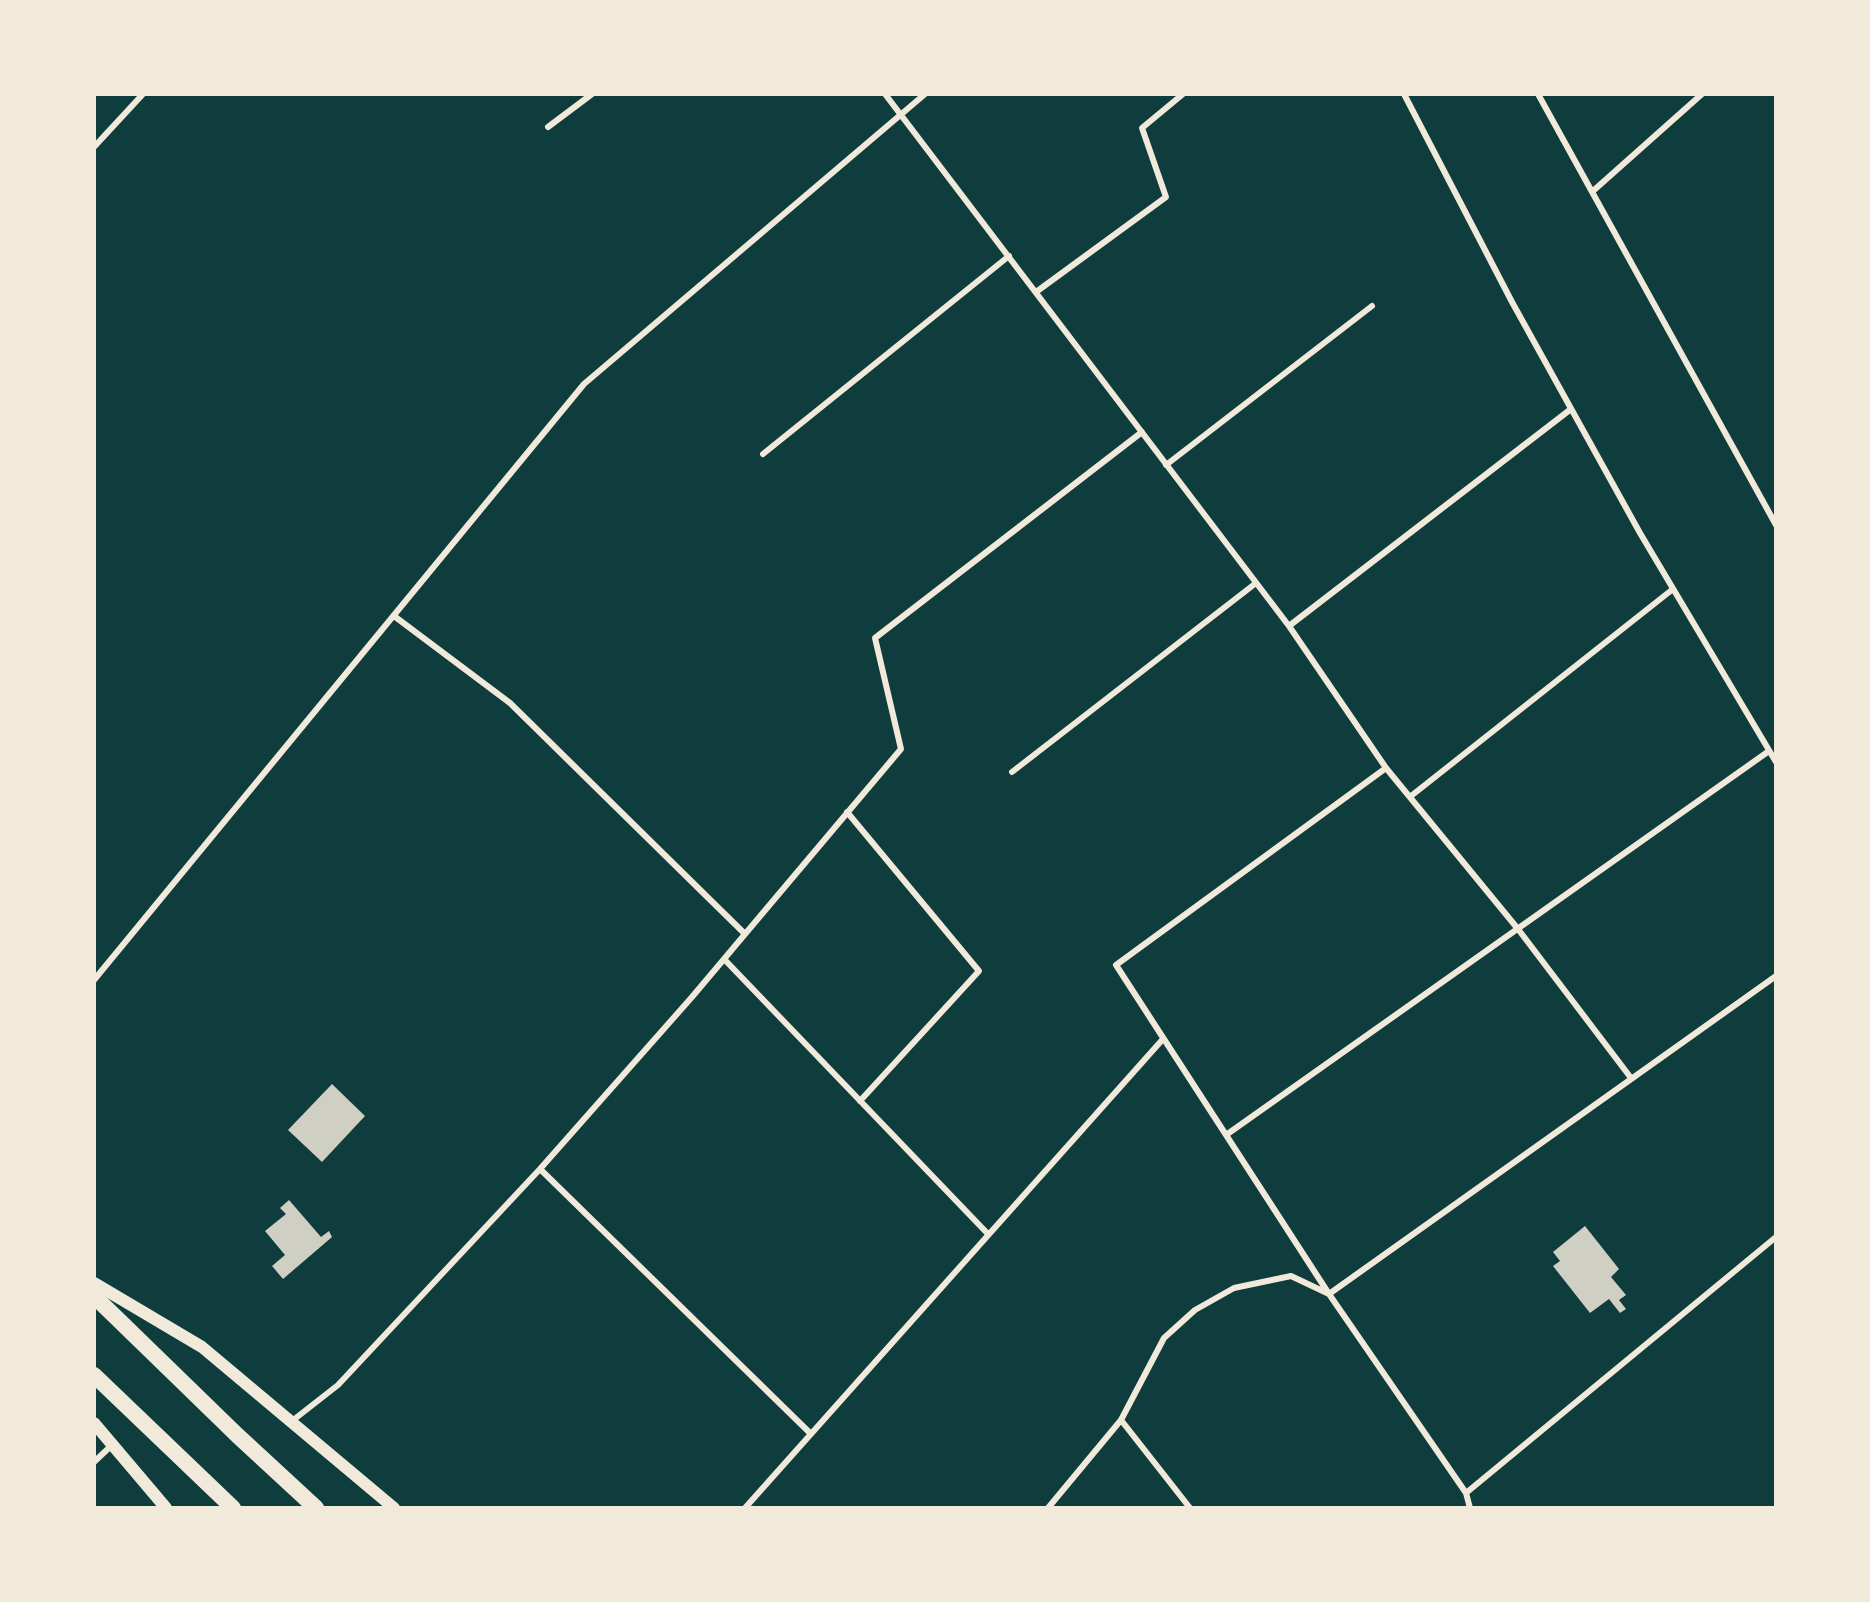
<!DOCTYPE html>
<html>
<head>
<meta charset="utf-8">
<style>
	body { margin:0 }
	#map { position:relative; width:1870px; height:1602px; overflow:hidden; background:#0f3d3e; font-family:"Roboto Condensed",sans-serif }
	canvas { display:block }
	.frame { position:absolute; inset:0; border:96px solid #f1e9da; pointer-events:none }
</style>
</head>
<body>
<div id="map">
<canvas width="1870" height="1602"></canvas>
<div class="frame"></div>
</div>
<script>
const g = document.querySelector('canvas').getContext('2d');
g.lineJoin = 'round';
function fillPath(path, color) { g.fillStyle = color; g.fill(path, 'evenodd'); }
const toPath = rows => new Path2D(rows.map(r => 'M' + r).join(''));
function strokePath(path, color, width, dash) { g.strokeStyle = color; g.lineWidth = width; g.lineCap = dash ? 'butt' : 'round'; g.setLineDash(dash || []); g.stroke(path); }
fillPath(toPath([
	[332,1084,365,1116,322,1162,288,1130],
	[289,1200,321,1237,329,1231,332,1237,283,1279,272,1266,285,1255,265,1231,286,1214,280,1208],
	[1585,1226,1619,1269,1611,1277,1626,1295,1619,1300,1626,1309,1620,1313,1609,1299,1590,1313,1553,1266,1560,1261,1553,1252]
]), '#cfcfc3');
strokePath(toPath([
	[885,94,1289,626,1386,768,1518,929,1631,1078],
	[1404,94,1512,302,1640,533,1776,762],
	[1538,94,1776,525],
	[548,127,592,94],
	[94,147,143,94],
	[1593,191,1702,94],
	[1036,292,1166,197,1142,128,1183,94],
	[763,454,1009,256],
	[1166,465,1372,306],
	[394,616,510,703,745,934],
	[1289,626,1571,409],
	[1386,768,1116,965,1329,1294,1466,1493],
	[1012,772,1256,583],
	[1411,796,1673,589],
	[847,812,979,971,860,1101],
	[724,959,988,1234],
	[94,980,584,384,925,94],
	[1226,1135,1769,751],
	[540,1169,810,1433],
	[1121,1420,1190,1508],
	[292,1421,338,1385,540,1169,692,997,901,749,875,638,1142,432],
	[94,1462,112,1445],
	[745,1508,1163,1039],
	[1048,1508,1121,1420,1164,1338,1195,1310,1234,1288,1291,1276,1329,1294,1776,976],
	[1470,1508,1466,1493,1776,1237]
]), '#f1e9da', 6);
strokePath(toPath([
	[94,1283,202,1347,394,1508],
	[94,1423,166,1508]
]), '#f1e9da', 12);
strokePath(toPath([
	[94,1296,237,1435,316,1508],
	[94,1375,233,1508]
]), '#f1e9da', 16);
</script>
</body>
</html>
